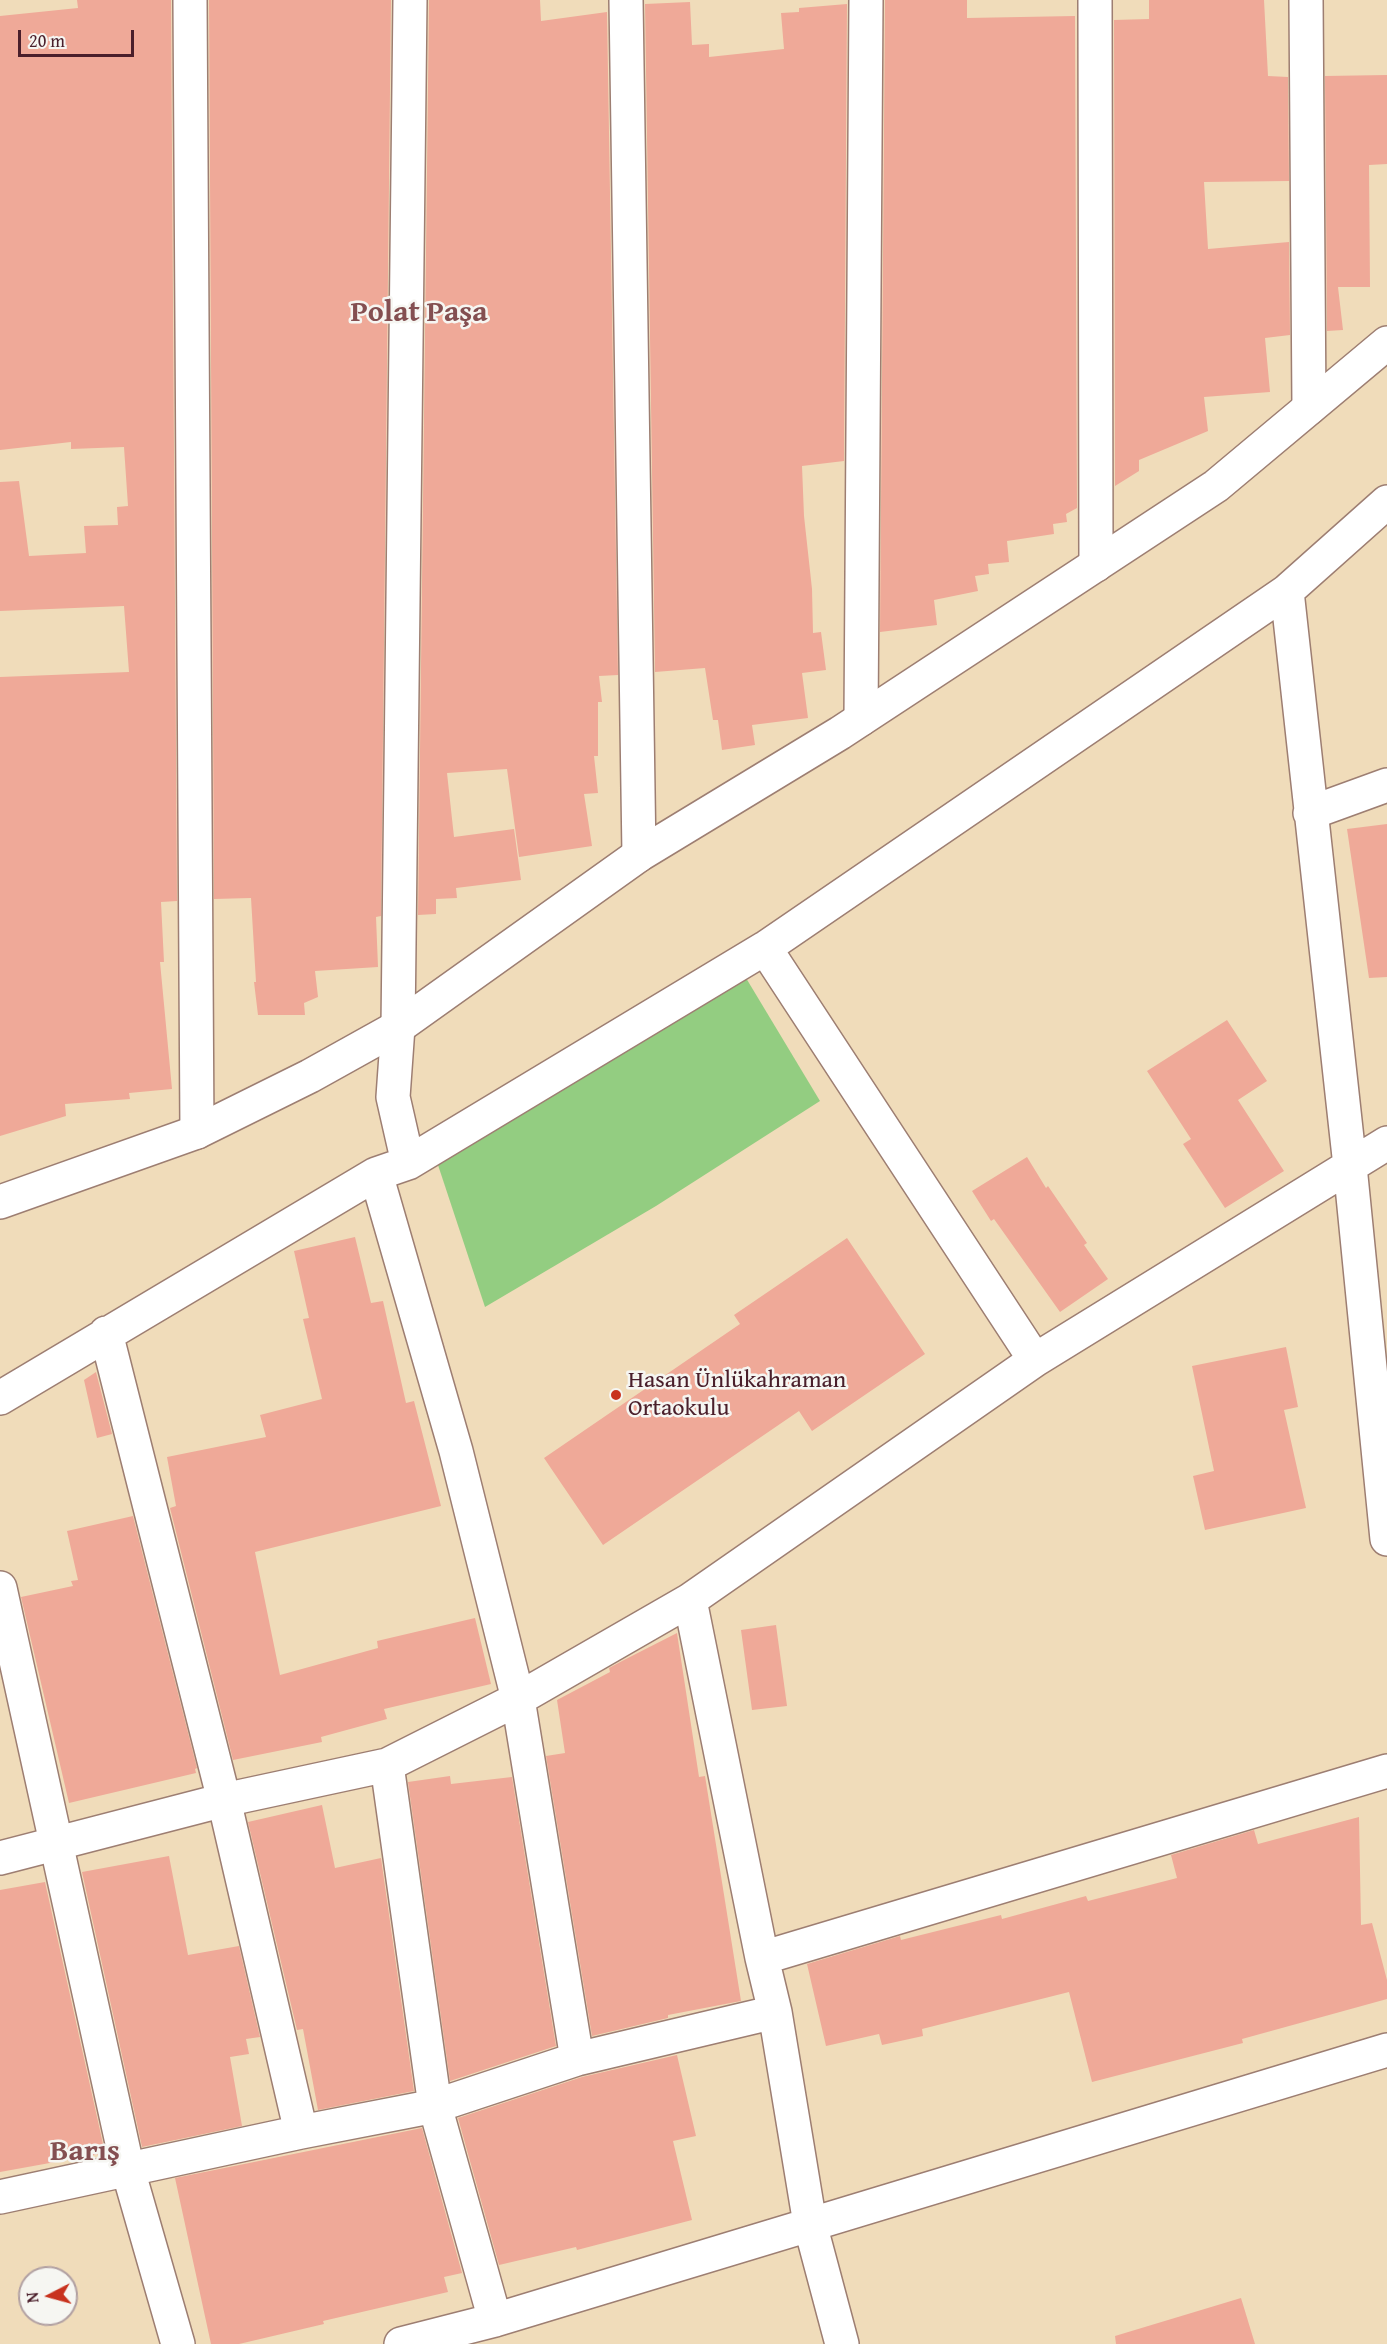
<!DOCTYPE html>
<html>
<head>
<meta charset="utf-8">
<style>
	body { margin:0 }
	#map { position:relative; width:1387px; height:2344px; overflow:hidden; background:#f0dcba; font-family:"Gentium Book Plus",serif }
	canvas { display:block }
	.north { position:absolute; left:18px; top:2266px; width:60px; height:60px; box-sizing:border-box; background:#f6f6f2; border:2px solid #b1a0a2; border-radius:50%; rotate:264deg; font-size:16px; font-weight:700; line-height:24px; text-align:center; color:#4a1f2b }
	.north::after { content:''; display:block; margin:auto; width:21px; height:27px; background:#c8321e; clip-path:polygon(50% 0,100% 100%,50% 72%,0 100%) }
	.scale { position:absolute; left:18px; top:30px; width:116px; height:27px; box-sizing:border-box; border:3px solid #4a1f2b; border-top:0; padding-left:8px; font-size:18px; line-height:21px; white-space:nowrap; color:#4a1f2b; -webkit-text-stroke:4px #f6f6f2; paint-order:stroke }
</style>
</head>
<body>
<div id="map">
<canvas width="1387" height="2344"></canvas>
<div class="north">N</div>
<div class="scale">20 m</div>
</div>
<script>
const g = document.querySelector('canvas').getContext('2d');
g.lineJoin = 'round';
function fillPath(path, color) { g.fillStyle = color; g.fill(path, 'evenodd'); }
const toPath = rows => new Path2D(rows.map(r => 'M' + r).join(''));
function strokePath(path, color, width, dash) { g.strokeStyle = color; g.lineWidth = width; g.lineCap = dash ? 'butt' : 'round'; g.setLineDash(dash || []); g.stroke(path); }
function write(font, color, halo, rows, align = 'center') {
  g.font = font + ' "Gentium Book Plus",serif'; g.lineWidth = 5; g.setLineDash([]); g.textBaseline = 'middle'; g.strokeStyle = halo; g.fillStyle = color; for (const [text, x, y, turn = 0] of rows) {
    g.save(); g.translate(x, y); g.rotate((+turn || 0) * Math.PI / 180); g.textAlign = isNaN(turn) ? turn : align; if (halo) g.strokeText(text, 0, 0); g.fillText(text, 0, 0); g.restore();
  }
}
fillPath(toPath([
	[746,978,820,1101,656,1206,485,1307,438,1165]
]), '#93cd81');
fillPath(toPath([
	[77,0,171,0,177,901,161,902,164,962,160,962,172,1089,129,1093,130,1099,65,1104,66,1116,0,1136,0,677,129,672,124,606,0,611,0,482,19,481,29,556,86,553,84,526,118,525,117,507,128,506,124,447,71,449,71,442,0,450,0,16,78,8],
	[209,0,391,0,381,916,376,917,378,967,315,971,318,997,304,1003,305,1015,258,1015,254,982,256,982,251,898,214,899],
	[429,0,540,0,541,21,607,12,618,675,599,676,602,702,598,702,598,756,594,756,598,793,584,794,592,846,519,857,507,769,447,773,454,837,514,829,521,880,456,888,457,898,436,899,436,914,418,915],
	[885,0,967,0,967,18,1075,16,1077,508,1066,514,1067,522,1053,524,1054,534,1007,541,1009,562,988,564,989,574,975,576,978,591,934,600,937,625,880,632],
	[1149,0,1264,0,1268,76,1288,77,1289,181,1204,182,1208,249,1289,242,1290,335,1265,338,1270,392,1204,397,1208,431,1139,460,1139,471,1115,486,1114,20,1149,19],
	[690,2,692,45,709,44,709,57,784,49,781,13,799,12,799,8,847,4,844,461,802,466,804,516,812,589,813,633,821,632,826,670,802,673,808,718,752,725,755,745,722,750,718,720,713,720,705,668,655,672,645,4],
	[1387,75,1387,164,1369,165,1370,287,1338,287,1343,330,1327,331,1325,76],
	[1387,824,1387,977,1369,978,1347,829],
	[1227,1020,1267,1081,1238,1100,1284,1171,1225,1208,1183,1144,1191,1139,1147,1071],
	[1027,1157,1046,1188,1048,1186,1087,1243,1084,1245,1108,1279,1060,1312,994,1219,991,1221,972,1191],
	[355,1237,371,1303,383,1301,406,1403,414,1401,441,1506,255,1552,280,1675,378,1648,377,1641,475,1618,491,1684,384,1709,387,1719,321,1737,322,1742,233,1760,170,1508,176,1506,167,1457,266,1437,260,1415,322,1399,303,1319,309,1318,294,1251],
	[847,1238,925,1354,812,1431,799,1411,603,1545,544,1458,740,1324,734,1315],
	[1286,1347,1298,1407,1284,1410,1306,1508,1205,1530,1193,1476,1214,1471,1192,1366],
	[96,1372,112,1434,97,1438,84,1380],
	[133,1516,197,1768,195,1769,196,1773,69,1803,21,1597,73,1586,71,1581,78,1580,67,1531],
	[776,1625,787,1706,752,1710,741,1630],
	[677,1633,699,1777,705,1776,741,2001,668,2015,668,2018,592,2036,546,1756,565,1753,557,1700,610,1672,609,1668,624,1660],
	[450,1776,451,1784,512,1777,556,2046,450,2081,408,1782],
	[322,1805,335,1868,381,1858,414,2091,318,2110,303,2029,297,2030,248,1822],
	[1359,1817,1361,1925,1372,1923,1387,1980,1387,1999,1242,2039,1243,2043,1092,2082,1069,1992,922,2029,923,2036,882,2045,879,2034,826,2046,807,1964,900,1936,901,1940,1001,1915,1002,1919,1086,1896,1088,1901,1177,1878,1171,1855,1254,1830,1258,1844],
	[169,1856,188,1955,239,1946,260,2037,246,2039,249,2054,230,2057,242,2126,142,2147,82,1872],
	[45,1882,105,2153,0,2172,0,1890],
	[677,2055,696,2136,673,2141,692,2220,577,2250,576,2247,499,2265,458,2118,582,2077],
	[422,2128,462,2273,444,2277,448,2292,323,2321,324,2324,239,2344,211,2344,175,2178],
	[1241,2298,1255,2344,1116,2344,1115,2336]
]), '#efa998');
const minor = toPath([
	[190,0,197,1132],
	[626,0,639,855],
	[1095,0,1096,565],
	[1306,0,1309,408],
	[1287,591,1350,1166,1387,1539],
	[861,719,866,0],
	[1310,813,1387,785],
	[765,948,1035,1360],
	[408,1163,393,1097,398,1027,410,0],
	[376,1174,456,1451,518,1699,577,2059],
	[106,1333,224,1800,301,2132],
	[0,1398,376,1174,408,1163,765,948,1287,591,1387,502],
	[0,1588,128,2170,178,2344],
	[690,1600,762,1958,775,2012,810,2224,842,2344],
	[387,1765,435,2106,495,2320],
	[0,1858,224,1800,387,1765,518,1699,690,1600,1035,1360,1387,1143],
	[762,1958,1387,1771],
	[0,2197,301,2132,435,2106,577,2059,775,2012],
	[401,2344,495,2320,1387,2050]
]);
const tertiary = toPath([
	[0,1202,197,1132,310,1076,398,1027,639,855,840,733,1216,486,1387,343]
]);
strokePath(minor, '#9d7e72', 36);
strokePath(tertiary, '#9d7e72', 36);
strokePath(minor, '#fff', 33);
strokePath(tertiary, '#fff', 33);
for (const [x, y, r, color] of [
	[616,1395,6,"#c8321e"]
]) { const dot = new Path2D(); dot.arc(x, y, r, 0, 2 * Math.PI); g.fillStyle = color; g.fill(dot); strokePath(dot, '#f6f6f2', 2); }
write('24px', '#4a1f2b', '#f6f6f2', [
	["Hasan Ünlükahraman",628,1381],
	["Ortaokulu",628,1409]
], 'left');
write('bold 30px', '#844f51', '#f6f6f2', [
	["Polat Paşa",419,313],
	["Barış",85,2152]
]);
</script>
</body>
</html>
